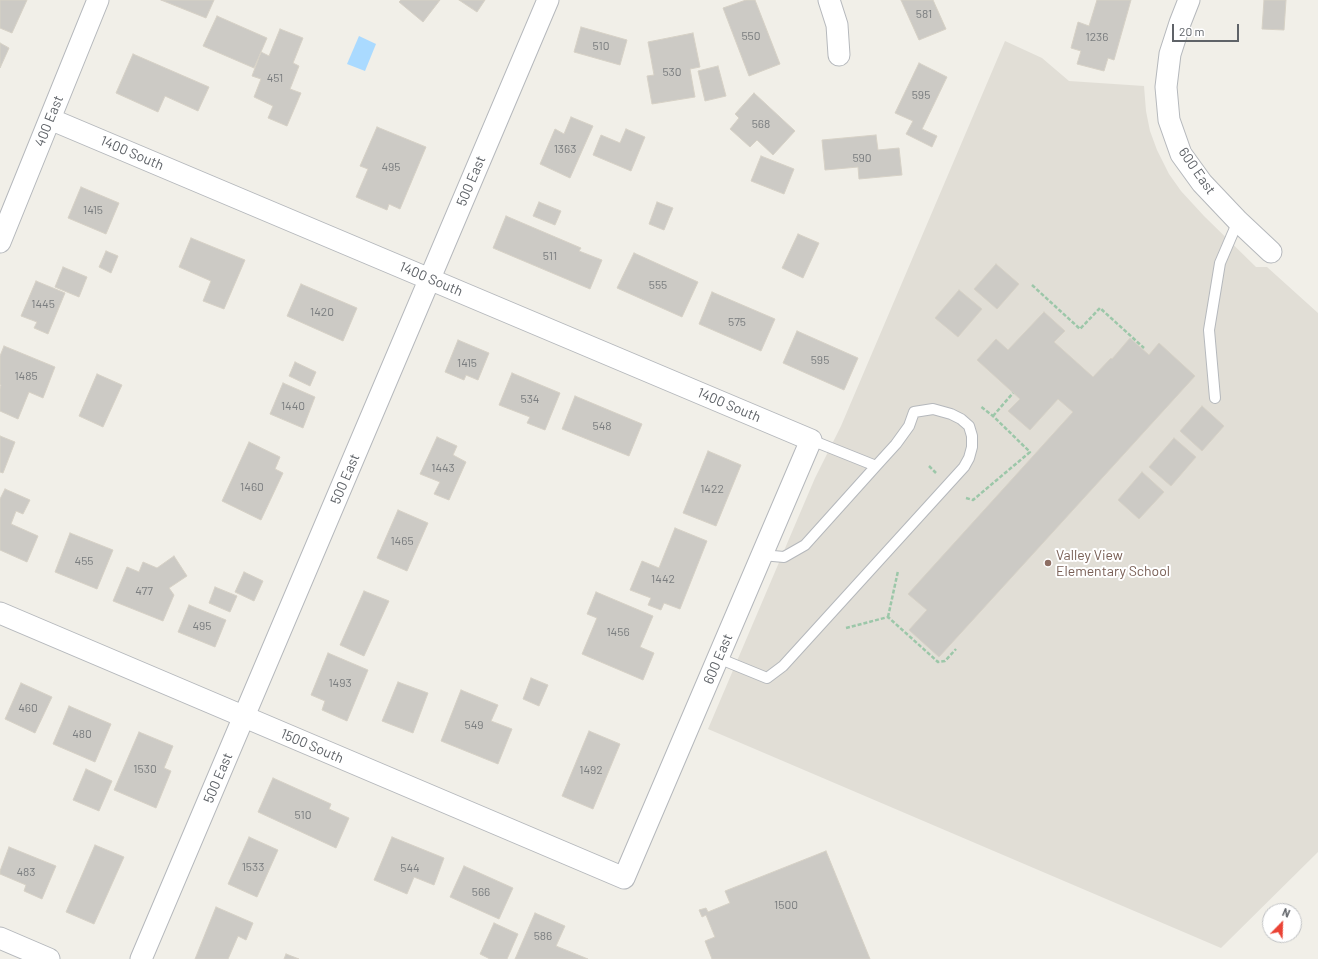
<!DOCTYPE html>
<html>
<head>
<meta charset="utf-8">
<style>
	body { margin:0 }
	#map { position:relative; width:1318px; height:959px; overflow:hidden; background:#f1efe8; font-family:Barlow,sans-serif }
	canvas { display:block }
	.north { position:absolute; left:1262px; top:903px; width:40px; height:40px; box-sizing:border-box; background:#fff; border:1px solid #bfc1c3; border-radius:50%; rotate:23deg; font-size:11px; font-weight:700; line-height:16px; text-align:center; color:#5f6368 }
	.north::after { content:''; display:block; margin:auto; width:14px; height:18px; background:#ea4335; clip-path:polygon(50% 0,100% 100%,50% 72%,0 100%) }
	.scale { position:absolute; left:1172px; top:24px; width:67px; height:18px; box-sizing:border-box; border:2px solid #5f6368; border-top:0; padding-left:5px; font-size:12px; line-height:14px; white-space:nowrap; color:#5f6368; -webkit-text-stroke:3px #fff; paint-order:stroke }
</style>
</head>
<body>
<div id="map">
<canvas width="1318" height="959"></canvas>
<div class="north">N</div>
<div class="scale">20 m</div>
</div>
<script>
const g = document.querySelector('canvas').getContext('2d');
g.lineJoin = 'round';
function fillPath(path, color) { g.fillStyle = color; g.fill(path, 'evenodd'); }
const toPath = rows => new Path2D(rows.map(r => 'M' + r).join(''));
function strokePath(path, color, width, dash) { g.strokeStyle = color; g.lineWidth = width; g.lineCap = dash ? 'butt' : 'round'; g.setLineDash(dash || []); g.stroke(path); }
function write(font, color, halo, rows, align = 'center') {
  g.font = font + ' Barlow,sans-serif'; g.lineWidth = 4; g.setLineDash([]); g.textBaseline = 'middle'; g.strokeStyle = halo; g.fillStyle = color; for (const [text, x, y, turn = 0] of rows) {
    g.save(); g.translate(x, y); g.rotate((+turn || 0) * Math.PI / 180); g.textAlign = isNaN(turn) ? turn : align; if (halo) g.strokeText(text, 0, 0); g.fillText(text, 0, 0); g.restore();
  }
}
fillPath(toPath([
	[1005,41,1042,58,1069,81,1144,86,1146,111,1150,131,1157,150,1169,174,1181,191,1204,216,1256,267,1267,267,1318,313,1318,852,1221,948,708,729,815,478,841,426]
]), '#e1ded6');
fillPath(toPath([
	[359,36,376,44,365,71,347,64]
]), '#aadaff');
const building = toPath([
	[0,0,27,0,12,33,0,28,0,0],
	[161,0,214,0,206,18,161,0],
	[401,0,440,0,423,22,399,2,401,0],
	[459,0,485,0,477,12,459,0],
	[746,0,755,0,780,64,749,76,723,8,746,0],
	[901,0,933,0,946,29,919,40,901,0],
	[1097,0,1131,0,1114,60,1108,58,1104,71,1077,64,1081,51,1071,48,1078,22,1089,26,1097,0],
	[1264,0,1286,0,1284,30,1262,29,1264,0],
	[217,16,267,38,254,68,203,46,217,16],
	[581,27,627,40,620,65,574,52,581,27],
	[280,29,303,38,293,63,299,66,290,89,301,93,287,126,268,118,273,106,254,97,261,79,252,76,261,52,269,56,280,29],
	[693,33,700,67,690,69,695,97,652,104,647,76,654,75,648,42,693,33],
	[0,43,9,48,0,68,0,43],
	[133,54,209,87,198,111,165,96,158,112,116,93,133,54],
	[919,63,947,77,922,129,937,136,932,147,906,134,913,121,895,113,919,63],
	[718,66,726,96,705,101,698,71,718,66],
	[754,93,795,131,773,155,757,140,750,147,730,129,739,118,735,114,754,93],
	[571,117,593,126,570,178,540,164,555,129,564,134,571,117],
	[377,127,426,147,400,209,389,204,387,210,356,197,368,169,360,166,377,127],
	[626,129,645,137,631,171,593,155,601,135,620,143,626,129],
	[876,135,878,150,899,148,902,175,859,179,858,167,825,170,822,140,876,135],
	[761,156,794,169,784,194,751,181,761,156],
	[81,187,119,203,106,234,68,218,81,187],
	[539,202,561,211,555,225,533,216,539,202],
	[657,202,673,208,664,230,649,224,657,202],
	[506,216,581,248,579,251,602,260,590,289,493,248,506,216],
	[798,234,819,243,803,278,782,268,798,234],
	[191,238,245,260,224,309,203,301,211,281,179,267,191,238],
	[106,251,118,256,111,273,99,267,106,251],
	[634,253,698,282,682,317,617,288,634,253],
	[996,264,1019,284,997,309,974,289,996,264],
	[63,267,87,277,79,297,55,287,63,267],
	[36,281,65,293,48,334,34,328,37,322,21,316,36,281],
	[301,284,357,308,343,341,287,316,301,284],
	[959,290,982,309,958,337,935,318,959,290],
	[712,292,775,319,761,351,699,324,712,292],
	[1044,312,1065,331,1054,342,1093,377,1111,358,1112,359,1130,338,1149,355,1159,343,1195,376,939,657,909,630,927,610,908,594,1073,412,1058,399,1030,430,1008,411,1020,399,977,360,996,339,1008,350,1044,312],
	[797,331,858,358,844,390,783,363,797,331],
	[458,340,489,353,478,380,466,375,464,380,445,372,458,340],
	[4,346,55,367,43,398,29,392,18,419,0,411,0,389,1,385,0,384,0,356,4,346],
	[295,362,316,372,310,386,289,376,295,362],
	[512,373,560,393,545,430,527,423,530,417,499,405,512,373],
	[97,374,122,385,103,427,79,416,97,374],
	[283,383,315,397,303,428,270,414,283,383],
	[575,396,642,424,629,456,562,429,575,396],
	[1202,406,1224,426,1202,451,1180,431,1202,406],
	[0,436,15,442,3,473,0,472,0,436],
	[437,437,457,446,453,455,466,462,449,500,434,494,440,482,420,474,437,437],
	[1174,438,1196,457,1171,486,1149,467,1174,438],
	[249,442,280,457,275,469,283,473,261,520,222,501,249,442],
	[708,451,741,465,716,526,683,513,708,451],
	[1142,472,1164,492,1139,519,1118,500,1142,472],
	[5,489,30,500,23,514,16,511,11,524,38,536,27,562,0,550,0,499,5,489],
	[398,510,428,523,407,571,377,558,398,510],
	[675,528,707,541,680,609,664,603,661,610,648,605,651,598,630,590,642,561,659,568,675,528],
	[70,533,113,550,97,589,55,572,70,533],
	[174,556,187,576,169,588,174,595,163,621,113,601,127,567,139,572,143,562,157,568,174,556],
	[244,572,263,581,254,601,235,592,244,572],
	[215,587,237,596,230,612,209,603,215,587],
	[364,591,389,601,364,656,340,645,364,591],
	[596,592,653,616,640,647,654,653,643,680,582,654,597,618,587,614,596,592],
	[189,605,226,620,215,647,178,632,189,605],
	[328,653,368,670,347,721,322,710,325,701,311,695,328,653],
	[531,678,548,685,539,706,523,699,531,678],
	[398,682,428,693,413,733,382,721,398,682],
	[21,683,52,697,35,733,5,719,21,683],
	[461,690,498,705,491,721,512,729,498,764,441,741,461,690],
	[69,706,111,724,95,762,53,744,69,706],
	[589,731,620,744,593,809,562,796,589,731],
	[139,732,173,746,164,768,171,771,156,808,114,790,139,732],
	[86,769,112,781,99,811,73,800,86,769],
	[273,778,331,804,329,809,349,818,336,848,258,812,273,778],
	[249,837,278,850,257,897,228,884,249,837],
	[392,837,444,858,434,885,414,877,407,894,374,880,392,837],
	[95,845,124,857,94,924,66,912,95,845],
	[9,847,56,866,42,899,24,891,26,885,0,874,0,871,9,847],
	[826,851,870,959,712,959,705,941,715,937,706,915,702,917,699,910,706,908,708,912,730,903,725,891,826,851],
	[464,866,513,888,499,919,450,897,464,866],
	[216,907,253,923,246,940,238,936,228,959,195,959,216,907],
	[535,913,565,926,556,946,588,959,515,959,535,913],
	[494,923,518,934,507,959,490,959,480,954,494,923],
	[286,954,299,959,284,959,286,954]
]);
fillPath(building, '#cccac5');
strokePath(building, '#d6d1c6', 1);
const lane = toPath([
	[1215,398,1209,330,1220,263,1238,221],
	[762,555,784,557,805,545,876,466],
	[718,658,767,678,783,666,964,467,969,458,972,447,972,436,969,426,961,419,951,414,933,409,914,412,909,426,896,444,876,466,811,440]
]);
const street = toPath([
	[829,0,837,25,839,55],
	[1189,0,1180,23,1170,54,1166,87,1169,120,1181,154,1202,183,1238,221,1271,252],
	[0,242,98,0],
	[0,613,624,878,811,440,50,119],
	[0,938,49,959],
	[141,959,548,0]
]);
strokePath(lane, '#b5b8bc', 12);
strokePath(street, '#b5b8bc', 23);
strokePath(toPath([
	[1032,285,1080,329,1100,308,1144,348],
	[993,416,1013,393],
	[929,466,936,473],
	[966,498,973,500,1030,452,993,416,980,406],
	[888,617,898,571],
	[846,628,888,617,938,662,945,661,956,649]
]), '#9cc7a9', 2.5, [4, 2]);
strokePath(lane, '#fff', 10);
strokePath(street, '#fff', 21);
for (const [x, y, r, color] of [
	[1048,563,4,"#8d6e63"]
]) { const dot = new Path2D(); dot.arc(x, y, r, 0, 2 * Math.PI); g.fillStyle = color; g.fill(dot); strokePath(dot, '#fff', 1.5); }
write('12px', '#7a7d7f', null, [
	["581",924,14],
	["550",751,36],
	["1236",1097,37],
	["510",601,46],
	["530",672,72],
	["451",275,78],
	["595",921,95],
	["568",761,124],
	["1363",565,149],
	["590",862,158],
	["495",391,167],
	["1415",93,210],
	["511",550,256],
	["555",658,285],
	["1445",43,304],
	["1420",322,312],
	["575",737,322],
	["595",820,360],
	["1415",467,363],
	["1485",26,376],
	["534",530,399],
	["1440",293,406],
	["548",602,426],
	["1443",443,468],
	["1460",252,487],
	["1422",712,489],
	["1465",402,541],
	["455",84,561],
	["1442",663,579],
	["477",144,591],
	["495",202,626],
	["1456",618,632],
	["1493",340,683],
	["460",28,708],
	["549",474,725],
	["480",82,734],
	["1530",145,769],
	["1492",591,770],
	["510",303,815],
	["1533",253,867],
	["544",410,868],
	["483",26,872],
	["566",481,892],
	["1500",786,905],
	["586",543,936]
]);
write('14px', '#5f6368', '#fff', [
	["400 East",49,121,-68],
	["1400 South",132,153,23],
	["600 East",1197,171,55],
	["500 East",471,181,-67],
	["1400 South",431,279,23],
	["1400 South",729,405,23],
	["500 East",345,479,-67],
	["600 East",718,659,-67],
	["1500 South",312,746,23],
	["500 East",218,778,-67]
]);
write('14px', '#785e54', '#fff', [
	["Valley View",1056,555],
	["Elementary School",1056,571]
], 'left');
</script>
</body>
</html>
